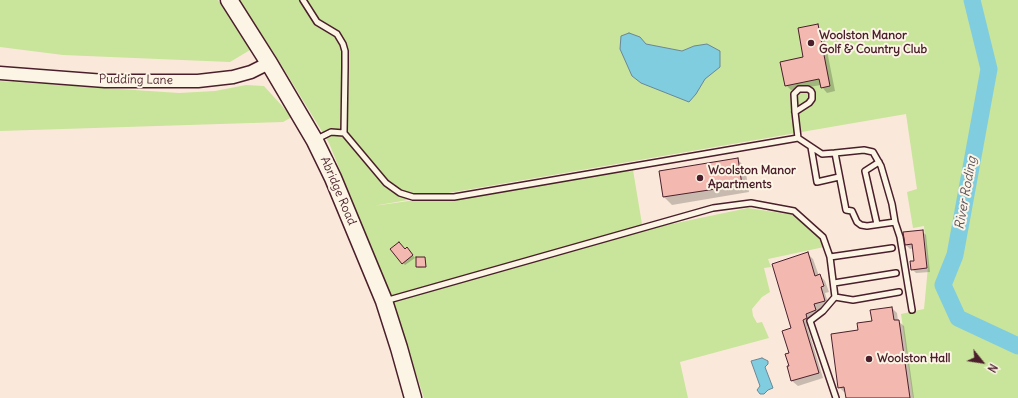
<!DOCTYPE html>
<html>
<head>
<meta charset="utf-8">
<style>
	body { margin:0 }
	#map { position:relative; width:1018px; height:398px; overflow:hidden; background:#fae9da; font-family:Delius,sans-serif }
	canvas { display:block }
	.north { position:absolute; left:962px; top:342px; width:40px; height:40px; -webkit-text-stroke:3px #fcf5e5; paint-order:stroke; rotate:120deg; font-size:11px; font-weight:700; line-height:16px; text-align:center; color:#4a1f2b }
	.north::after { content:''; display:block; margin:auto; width:14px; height:18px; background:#4a1f2b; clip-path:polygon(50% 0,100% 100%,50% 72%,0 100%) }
</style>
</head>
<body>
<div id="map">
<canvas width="1018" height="398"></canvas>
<div class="north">N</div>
</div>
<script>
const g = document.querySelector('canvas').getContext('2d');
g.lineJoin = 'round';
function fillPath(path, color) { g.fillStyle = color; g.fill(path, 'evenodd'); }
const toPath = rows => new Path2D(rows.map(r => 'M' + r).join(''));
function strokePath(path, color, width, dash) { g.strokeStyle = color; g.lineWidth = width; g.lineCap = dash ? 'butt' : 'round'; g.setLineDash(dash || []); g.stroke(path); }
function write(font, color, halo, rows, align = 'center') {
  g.font = font + ' Delius,sans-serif'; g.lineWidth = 4; g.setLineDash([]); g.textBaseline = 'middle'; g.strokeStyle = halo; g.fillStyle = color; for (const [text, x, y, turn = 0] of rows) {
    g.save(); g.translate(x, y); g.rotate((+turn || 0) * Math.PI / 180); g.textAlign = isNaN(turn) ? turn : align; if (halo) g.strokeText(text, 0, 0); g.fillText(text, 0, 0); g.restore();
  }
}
fillPath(toPath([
	[0,0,218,0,250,50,230,62,63,55,0,47],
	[239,0,1018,0,1018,398,913,398,901,314,924,309,928,267,924,226,913,228,907,192,917,189,906,114,373,206,633,170,643,230,748,208,794,215,820,238,824,247,768,259,771,267,764,268,770,292,762,297,752,309,753,316,757,323,762,322,769,338,680,362,688,398,424,398,390,295,329,143,274,53],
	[0,81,179,93,215,91,246,85,264,86,292,117,283,122,0,131]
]), '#c9e49b');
const water = toPath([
	[629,33,640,37,646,44,682,51,694,46,707,44,720,51,720,67,705,79,696,94,689,102,641,83,632,76,620,49,621,36,629,33],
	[762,358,768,361,768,364,765,367,773,388,768,390,764,394,760,394,757,390,760,386,751,361,762,358]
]);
fillPath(water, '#80cddf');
strokePath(water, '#6a8797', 1);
fillPath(toPath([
	[817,25,823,31,835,91,827,93,822,87,821,85,791,90,786,85,805,58],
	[737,159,745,167,749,192,672,205,664,197,660,172],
	[922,231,926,235,930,272,916,273,912,269,915,262,914,248,910,249,906,245],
	[405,250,409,251,415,258,405,265,403,263],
	[808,254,813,259,819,276,820,275,825,281,829,292,825,293,829,306,819,309,821,316,810,319,812,324,807,326,823,378,798,386,792,381,788,367,790,366,792,329],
	[417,258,425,258,426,267,418,268],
	[892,308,897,313,898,321,904,326,914,398,847,398,846,392,844,392,839,387,860,331]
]), '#0003');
strokePath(toPath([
	[972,0,989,69,955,255,943,285,958,318,1018,346]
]), '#80cddf', 17);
const building = toPath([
	[818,24,830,86,821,88,819,79,785,86,780,62,803,57,798,28,818,24],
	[738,158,742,185,663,197,659,171,738,158],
	[923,230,927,268,911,270,910,261,914,261,912,244,905,245,903,232,923,230],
	[399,242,405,249,407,247,413,255,402,264,390,249,399,242],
	[808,252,815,276,820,274,824,286,821,287,825,301,814,304,816,310,806,314,807,318,803,320,819,373,791,381,787,366,789,366,785,354,789,353,782,331,791,328,772,264,808,252],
	[416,257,425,257,426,267,416,267,416,257],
	[892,307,894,320,899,320,910,398,846,398,844,387,838,388,831,334,858,330,857,323,872,321,870,310,892,307]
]);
fillPath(building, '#f3b8b0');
strokePath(building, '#4a1f2b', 1);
const service = toPath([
	[303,0,317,22,337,34,343,44,345,51,345,67,344,133,386,183,400,193,413,197,454,197,798,138,822,154,835,153,864,150,873,152,881,166,892,204,895,222,867,226,861,225,857,222,852,211,846,210,835,153],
	[795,112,809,103,812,99,812,93,811,91,808,89,799,89,794,94,795,112,798,138],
	[317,139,331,132,344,133],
	[811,147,817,182,839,177],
	[895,222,900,237,912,310],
	[877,224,865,171,879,162],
	[830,257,892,248],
	[834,283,896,273],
	[835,297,853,300,899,292],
	[385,301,713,208,751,203,794,211,823,237,830,257,835,297,823,311,810,321,836,398]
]);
const tertiary = toPath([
	[0,73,105,81,198,81,233,77,251,72,269,63]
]);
const primary = toPath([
	[229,0,269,63,315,141,333,178,384,301,399,348,413,398]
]);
strokePath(service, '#4a1f2b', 8);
strokePath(tertiary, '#4a1f2b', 15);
strokePath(primary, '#4a1f2b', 19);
strokePath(service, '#fcf5e5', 5);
strokePath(tertiary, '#fcf5e5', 12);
strokePath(primary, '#fcf5e5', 16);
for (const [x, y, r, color] of [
	[811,43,4,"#4a1f2b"],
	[700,178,4,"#4a1f2b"],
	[869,359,4,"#4a1f2b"]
]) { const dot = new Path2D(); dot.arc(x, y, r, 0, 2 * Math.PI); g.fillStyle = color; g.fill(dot); strokePath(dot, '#fcf5e5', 1.5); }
write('bold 12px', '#4a1f2b', '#fcf5e5', [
	["Woolston Manor",819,36],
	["Golf & Country Club",819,50],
	["Woolston Manor",708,171],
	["Apartments",708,185],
	["Woolston Hall",877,359]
], 'left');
write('12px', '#4a1f2b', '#fcf5e5', [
	["Pudding Lane",136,80,1],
	["Abridge Road",338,191,67]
]);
write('italic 13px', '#5a5361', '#fcf5e5', [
	["River Roding",966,193,-80]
]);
</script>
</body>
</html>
